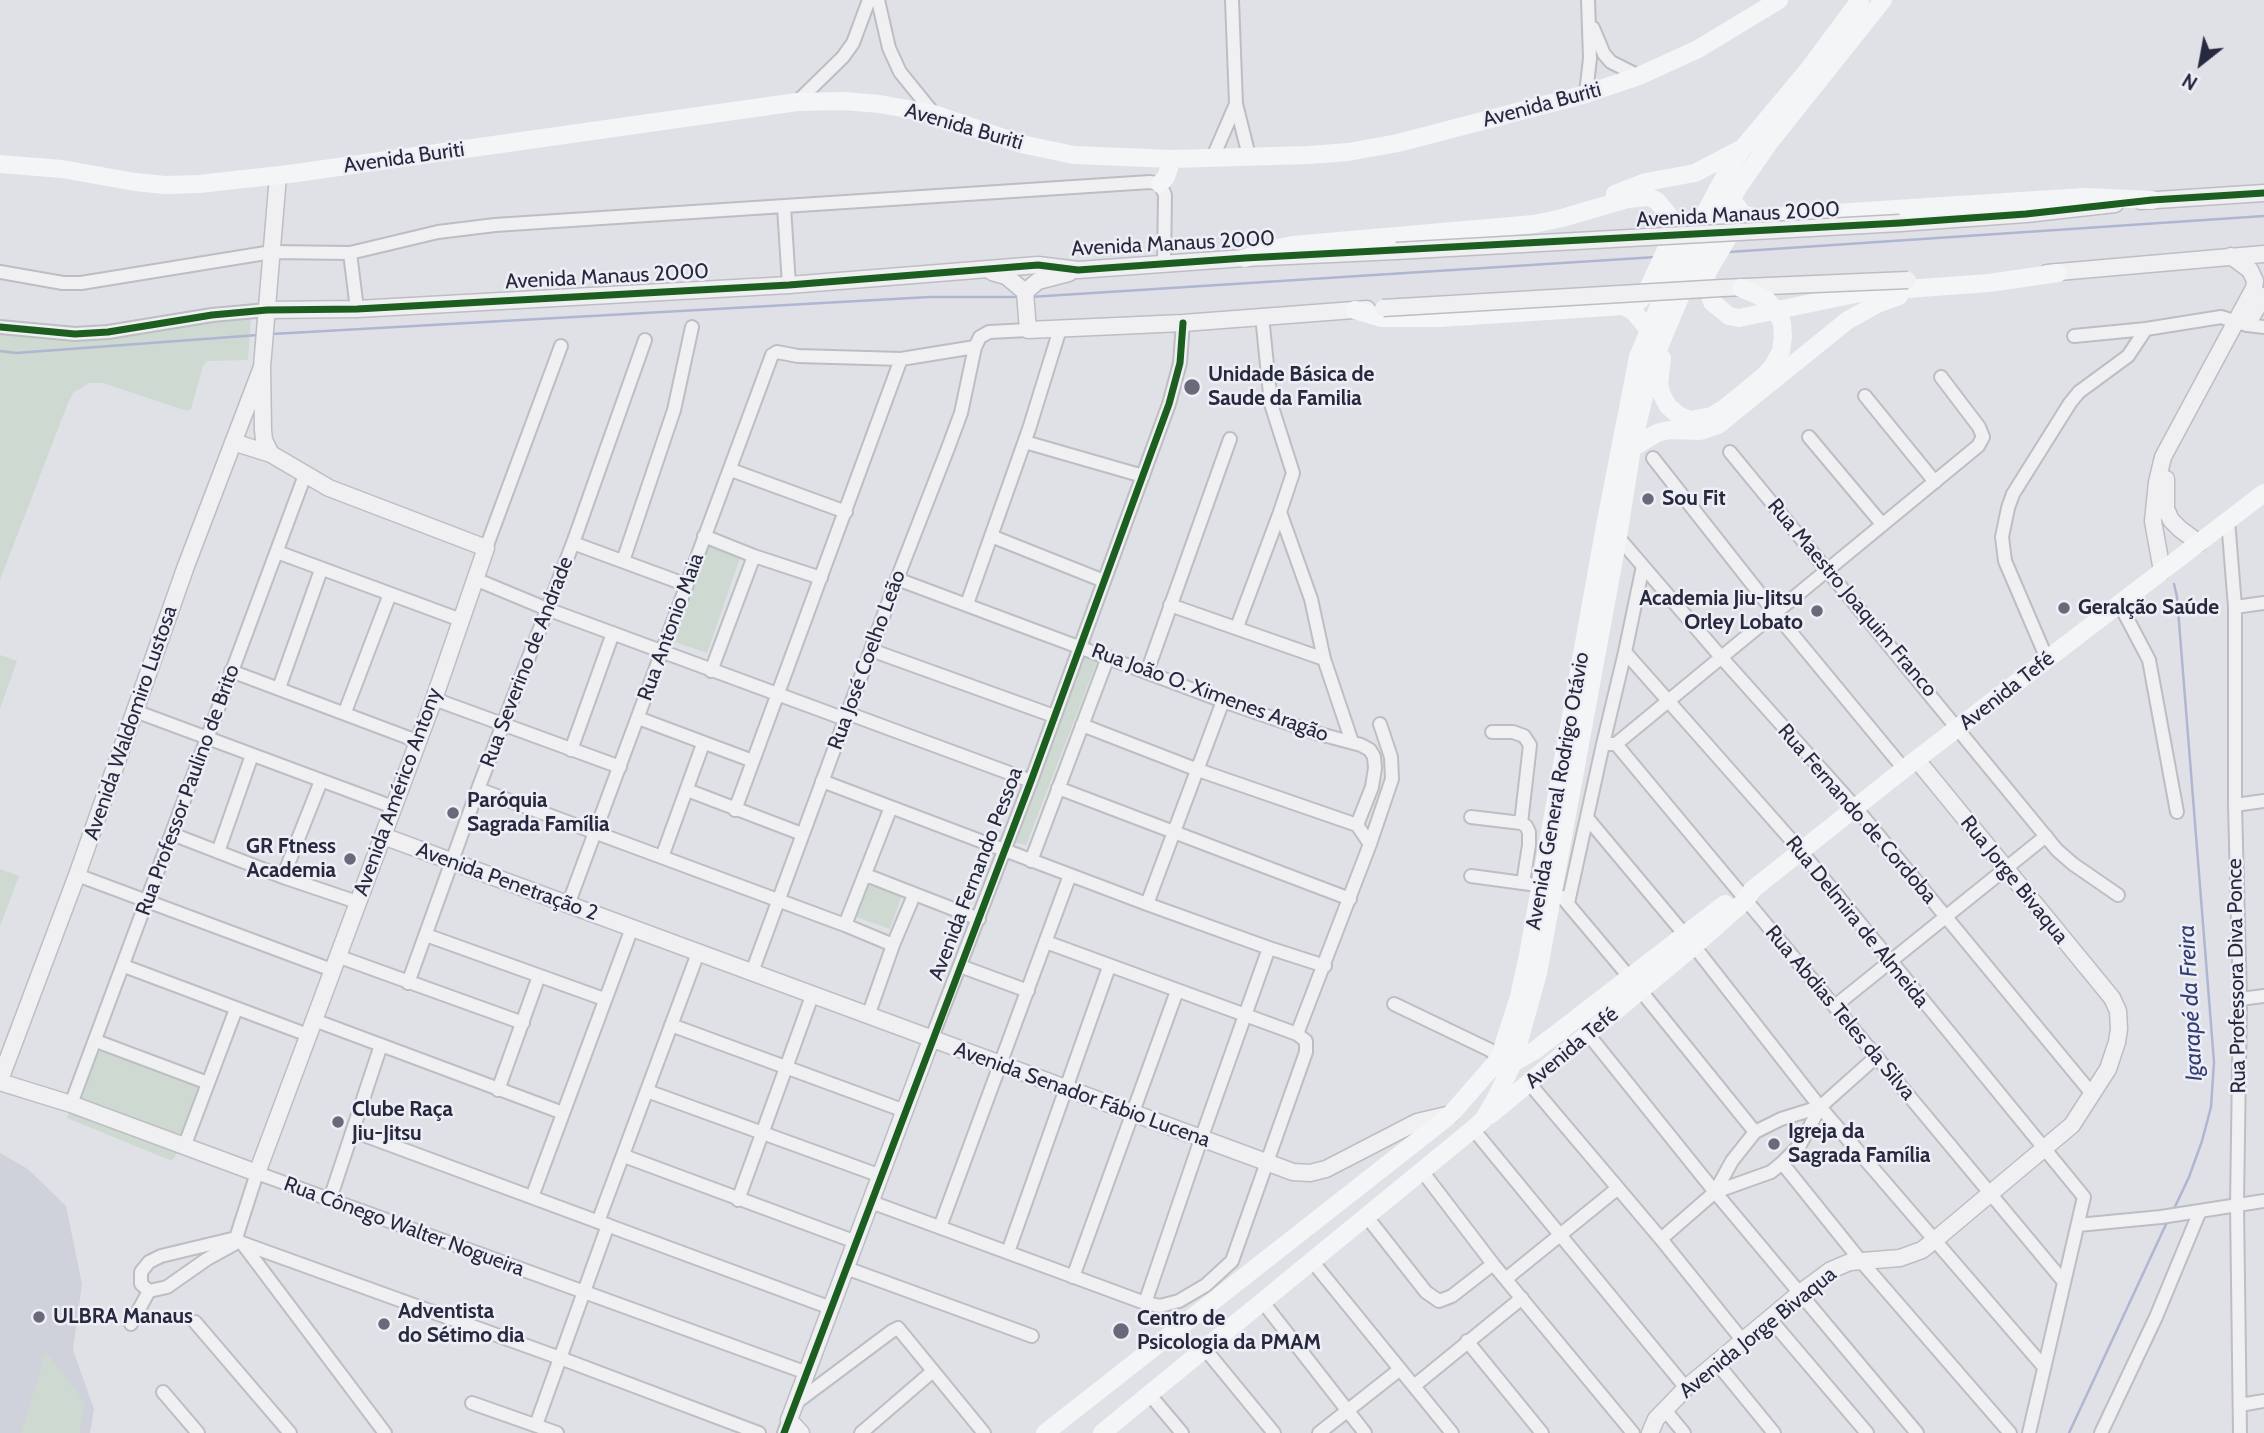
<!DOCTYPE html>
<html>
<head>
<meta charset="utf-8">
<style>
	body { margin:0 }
	#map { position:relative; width:2264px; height:1433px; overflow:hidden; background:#e0e1e6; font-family:Cabin,sans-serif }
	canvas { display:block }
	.north { position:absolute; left:2166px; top:28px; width:70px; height:70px; -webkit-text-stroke:5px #eeeff6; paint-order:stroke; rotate:211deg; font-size:19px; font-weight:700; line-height:28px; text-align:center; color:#272a3f }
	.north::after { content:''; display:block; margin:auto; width:24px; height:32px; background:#272a3f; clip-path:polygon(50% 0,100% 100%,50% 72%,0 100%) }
</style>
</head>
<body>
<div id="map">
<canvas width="2264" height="1433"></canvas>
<div class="north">N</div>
</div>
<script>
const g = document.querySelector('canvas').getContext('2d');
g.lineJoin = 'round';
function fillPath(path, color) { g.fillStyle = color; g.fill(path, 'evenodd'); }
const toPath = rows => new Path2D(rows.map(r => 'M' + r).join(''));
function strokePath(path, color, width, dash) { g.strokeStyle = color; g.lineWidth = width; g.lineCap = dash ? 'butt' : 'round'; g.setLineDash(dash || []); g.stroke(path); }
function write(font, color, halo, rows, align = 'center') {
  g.font = font + ' Cabin,sans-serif'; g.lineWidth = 5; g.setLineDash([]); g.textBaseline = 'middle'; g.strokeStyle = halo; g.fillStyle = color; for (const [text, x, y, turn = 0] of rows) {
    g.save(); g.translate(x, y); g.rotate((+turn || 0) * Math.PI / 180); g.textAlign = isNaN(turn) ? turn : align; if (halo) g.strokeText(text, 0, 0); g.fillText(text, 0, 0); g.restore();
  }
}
fillPath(toPath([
	[0,1153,28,1169,66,1206,82,1284,73,1350,94,1409,90,1433,0,1433]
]), '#d0d2db');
fillPath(toPath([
	[251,317,248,360,207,361,203,366,191,409,187,411,103,383,90,383,74,392,68,403,0,580,0,332],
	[706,542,741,555,707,653,672,641],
	[1082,654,1098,659,1026,845,1013,842],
	[0,655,17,661,0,709],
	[0,869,19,876,0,926],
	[867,880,903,892,890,929,853,916],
	[97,1044,205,1085,180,1149,172,1161,67,1118],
	[46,1352,84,1401,80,1433,21,1433]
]), '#ced9d1');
strokePath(toPath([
	[1729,252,2264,216],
	[1030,297,1656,257],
	[272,334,929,297,1020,297],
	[0,351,16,353,258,335],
	[2173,1211,2189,1177,2202,1141,2211,1107,2214,1062,2177,597,2174,584],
	[2069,1433,2168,1220]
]), '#aeb6d1', 2.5);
const minor = toPath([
	[878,0,889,48,900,72,934,114],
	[1232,0,1236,104,1249,156],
	[1593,28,1604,54,1611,62,1639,76],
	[1586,94,1590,58,1588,0],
	[797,102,843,57,853,43,869,0],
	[1213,157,1236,104],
	[784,207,789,285],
	[350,253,357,309],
	[0,272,63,283,81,283,272,252,350,253,438,232,495,225,1150,182,1160,184,1165,195,1164,264],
	[1262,316,1271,404,1293,473,1280,512,1311,599,1324,659,1352,742],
	[0,327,75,334,108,332,212,315,267,310],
	[2074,336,2146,329,2221,317,2247,325,2264,327],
	[1865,396,1935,482],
	[1809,437,1882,524],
	[1025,442,1143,476],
	[1730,452,2057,850,2073,864,2118,895],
	[1653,458,1775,613,1904,769],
	[731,470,846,512],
	[2228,520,2235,607,2235,805,2240,999,2237,1205,2240,1433],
	[704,536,754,556,821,578],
	[991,536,1104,581],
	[1618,537,1721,657,1856,808,2093,1095],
	[573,543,687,585],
	[486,548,561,346],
	[277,552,461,620],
	[623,561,674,410,692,327],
	[475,579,547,609,845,719],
	[897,579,1223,701,1316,733,1361,745,1370,750,1374,757,1375,768,1372,787,1357,825],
	[2119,603,2149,660,2177,812],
	[967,604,1029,429,1060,329],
	[1170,605,1324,659],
	[2235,607,2264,603],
	[1237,627,1280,512],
	[871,650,1054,716],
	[1625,652,1801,851,2084,1197,2029,1433],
	[2047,659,2005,561,2002,537,2008,508,2013,494,2070,403,2079,392,2128,356,2146,329],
	[231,671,417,741],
	[711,671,754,556],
	[1147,672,1230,439],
	[279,688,321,570],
	[434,699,620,767],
	[135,711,393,807],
	[345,712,390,594],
	[847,713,1031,781],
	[638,718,753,761],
	[1082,725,1198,770,1357,825],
	[1492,732,1513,732,1524,736,1530,745,1521,823],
	[1603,744,1616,744,1978,446,1983,437,1979,427,1941,377],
	[1616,744,2064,1282],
	[571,750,613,633],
	[822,781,1147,904,1269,948,1325,966],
	[1058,788,1350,899],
	[478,789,845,925,893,945],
	[687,790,802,834],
	[2235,805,2264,801],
	[735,810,901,359],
	[1471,817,1521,823,1526,826,1529,832,1529,845,1523,883],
	[1588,819,1685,935],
	[172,834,283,877,357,902],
	[1370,844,1392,779,1391,757,1380,724],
	[218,852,252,755],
	[662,857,703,744],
	[1031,861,1108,657],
	[77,875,332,970],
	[1471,876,1530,884],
	[283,877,321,781],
	[865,877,871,877,979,919],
	[1562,897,1641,991,1755,1132],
	[1568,903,1603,744,1625,652,1643,566],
	[1147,904,1223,701],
	[568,905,772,355,777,352,798,356,901,359,975,347,980,337,989,332,1028,330],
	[845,925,891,807],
	[426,935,604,999],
	[1694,946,1820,1107,2044,1367],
	[337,956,523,1023],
	[124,966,308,1035],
	[960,966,1028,991],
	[752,972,897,579,948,448,961,413,975,347],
	[408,983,478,789,573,543,645,340],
	[2240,999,2264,996],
	[1394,1004,1490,1050,1499,1059],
	[1835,1006,2046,836],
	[868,1016,893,945,914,895],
	[314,1020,563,1113],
	[671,1025,905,1111],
	[1297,1034,1370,844,1357,825],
	[1588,1034,1715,1192,1917,1433],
	[931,1040,1031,781,1169,404,1180,363,1183,323],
	[96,1041,208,1083],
	[1529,1083,1661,1239,1743,1341],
	[498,1090,539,976],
	[647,1091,881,1176],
	[71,1104,305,475],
	[1473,1129,1686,1388],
	[353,1131,831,1308],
	[184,1147,236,1009],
	[624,1156,856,1242],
	[1782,1163,1860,1260,2010,1433],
	[1422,1171,1493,1264,1633,1433],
	[1715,1192,1771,1172,1782,1163,1800,1145,1820,1107,1876,1057],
	[532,1197,632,928],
	[330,1199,381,1045],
	[738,1200,812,996],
	[871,1202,1145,1303,1160,1306,1179,1301,1206,1285,1232,1261,1306,1052,1306,1041,1297,1034,1046,942],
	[1367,1217,1426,1292,1439,1301,1452,1296,1493,1264],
	[598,1222,698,953],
	[2078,1225,2161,1217,2264,1201],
	[940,1227,1070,875],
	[236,1238,257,1173,807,1373],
	[1661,1239,1715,1192,1732,1161,1755,1132,1781,1119,1820,1107],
	[238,1242,207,1259,167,1287,149,1291,141,1284,141,1272,149,1262,161,1256,236,1238,242,1243,560,1358,759,1433],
	[242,1243,385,1433],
	[1008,1252,1109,967],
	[1312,1261,1452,1433],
	[846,1268,1032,1336],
	[1073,1277,1177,991],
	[1507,1278,1618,1188],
	[1262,1301,1365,1433],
	[1145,1303,1201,1139,1269,948],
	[1770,1319,1867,1433],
	[195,1322,290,1433],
	[131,1324,149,1291],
	[1467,1341,1542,1433],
	[1205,1349,1274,1433],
	[1716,1362,1774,1433],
	[1414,1386,1522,1298],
	[163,1392,198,1433],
	[1150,1395,1182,1433],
	[797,1402,892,1331,898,1328,984,1433],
	[472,1403,557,1433],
	[2240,1405,2264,1401],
	[1665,1410,1684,1433],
	[536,1425,608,1225],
	[784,1433,789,1420],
	[861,1433,933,1371],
	[1319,1433,1399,1370],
	[2101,1433,2156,1317,2200,1211]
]);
const tertiary = toPath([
	[2141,201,2264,193],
	[1900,223,2026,214,2115,204],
	[992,272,1006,276,1025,292,1028,330,1183,323,1367,309],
	[2047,273,2264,254],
	[1025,292,1038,281,1069,273],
	[267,310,357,309,789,285,1038,265,1078,270,1245,258,1396,251],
	[2249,321,2264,296],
	[271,454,264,440,263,430,262,367,278,176],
	[2166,479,2166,509,2171,520,2180,529,2199,543],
	[2162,571,2153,521,2157,482,2163,457,2254,288,2255,281,2250,270,2231,256],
	[383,836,1293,1172,1310,1173,1326,1169,1417,1122,1451,1114],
	[0,1080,77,875,186,566,262,367],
	[0,1082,71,1104,257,1173,434,699,486,548,329,488,271,454,233,442],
	[801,1433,789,1420,931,1040],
	[1650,1433,1656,1419,1686,1388,1800,1293,1831,1270,1850,1262,1900,1258,1922,1250,1936,1239,2072,1125,2108,1069,2117,1042,2119,1029,2118,1011,2112,998,1917,760]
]);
strokePath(minor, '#bdbec3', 16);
strokePath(tertiary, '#bdbec3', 19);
strokePath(minor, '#f0f0f2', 12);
strokePath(tertiary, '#f0f0f2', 16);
strokePath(toPath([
	[0,164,62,169,135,182,165,185,199,184,289,174,797,102,843,101,880,104,934,114,1021,144,1074,155,1172,159,1309,155,1348,152,1398,143,1586,94,1639,76,1698,49,1779,0],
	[1160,184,1166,177,1172,159],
	[1615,194,1646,182,1695,173,1739,150],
	[1737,206,1742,214,1756,218,2084,197,2152,200],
	[1742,214,1707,273,1706,282,1712,302,1729,316,1739,318,1865,292,1989,283,2058,273],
	[1245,258,1269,250,1293,245,1534,224,1562,218,1627,199,1649,197,1657,201,1670,217,1671,239,1645,295,1636,304,1623,306],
	[1355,310,1382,318,1440,318,1623,306,1633,311,1649,330],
	[1662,358,1659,385,1662,395,1668,406,1678,415,1690,420],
	[1632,448,1657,433,1669,430,1700,431,1718,425,1848,320,1877,304,1899,296],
	[1509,1062,1513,1063,1534,1051,1725,904],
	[1490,1115,1694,946,1746,900,1752,890,1904,769,2264,493],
	[1045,1433,1435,1127,1451,1114,1499,1059,1519,997,1528,955,1605,526,1638,357,1671,277,1727,172,1742,149,1808,70,1860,0],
	[1102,1433,1473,1129,1483,1120,1496,1098,1513,1063,1538,973,1618,537,1632,448,1651,366,1689,276,1739,186,1769,143,1883,0]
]), '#f4f5f6', 18);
const tertiaryBridge = toPath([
	[1396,251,1900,223],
	[1383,308,1722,288,1908,280]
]);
strokePath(tertiaryBridge, '#bdbec3', 19, []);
strokePath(tertiaryBridge, '#f0f0f2', 16);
strokePath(toPath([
	[1690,420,1712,416,1726,407,1764,376,1773,366,1781,351,1783,337,1782,323,1775,309,1766,299,1741,288]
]), '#f4f5f6', 18);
strokePath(toPath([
	[0,327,75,334,108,332,212,315,267,310,357,309,789,285,1038,265,1078,270,1245,258,1900,223,2026,214,2152,200,2264,193],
	[784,1433,1031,781,1169,404,1180,363,1183,323]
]), '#1b5e20', 7);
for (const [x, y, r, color] of [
	[1192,387,9,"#686a79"],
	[1648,499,7,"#686a79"],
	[2064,608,7,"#686a79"],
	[1817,611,7,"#686a79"],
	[453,813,7,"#686a79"],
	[350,859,7,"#686a79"],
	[338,1122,7,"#686a79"],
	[1774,1144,7,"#686a79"],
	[39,1317,7,"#686a79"],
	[384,1324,7,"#686a79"],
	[1121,1331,9,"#686a79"]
]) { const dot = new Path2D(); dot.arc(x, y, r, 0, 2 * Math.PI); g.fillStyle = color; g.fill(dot); strokePath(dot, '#eeeff6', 2.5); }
write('21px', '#272a3f', '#eeeff6', [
	["Avenida Buriti",1542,105,-15],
	["Avenida Buriti",964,127,16],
	["Avenida Buriti",404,158,-8],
	["Avenida Manaus 2000",1738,215,-3],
	["Avenida Manaus 2000",1173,244,-3],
	["Avenida Manaus 2000",607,277,-3],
	["Rua Maestro Joaquim Franco",1852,598,50],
	["Rua Antonio Maia",671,627,-70],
	["Rua José Coelho Leão",867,660,-70],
	["Rua Severino de Andrade",527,662,-69],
	["Avenida Tefé",2007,691,-38],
	["Rua João O. Ximenes Aragão",1210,693,20],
	["Avenida Waldomiro Lustosa",131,723,-71],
	["Rua Professor Paulino de Brito",188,790,-70],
	["Avenida General Rodrigo Otávio",1558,791,-80],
	["Avenida Américo Antony",398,792,-70],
	["Rua Fernando de Cordoba",1857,814,49],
	["Avenida Fernando Pessoa",976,874,-69],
	["Rua Jorge Bivaqua",2014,880,51],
	["Avenida Penetração 2",507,882,20],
	["Rua Delmira de Almeida",1857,922,51],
	["Rua Professora Diva Ponce",2237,976,-91],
	["Rua Abdias Teles da Silva",1840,1013,50],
	["Avenida Tefé",1572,1048,-40],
	["Avenida Senador Fábio Lucena",1082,1095,20],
	["Rua Cônego Walter Nogueira",404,1227,20],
	["Avenida Jorge Bivaqua",1758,1333,-39]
]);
write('bold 21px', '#272a3f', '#eeeff6', [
	["Unidade Básica de",1208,375],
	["Saude da Familia",1208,399],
	["Sou Fit",1662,499],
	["Academia Jiu-Jitsu",1803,599,"right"],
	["Orley Lobato",1803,623,"right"],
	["Geralção Saúde",2078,608],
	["Paróquia",467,801],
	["Sagrada Família",467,825],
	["GR Ftness",336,847,"right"],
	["Academia",336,871,"right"],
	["Clube Raça",352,1110],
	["Jiu-Jitsu",352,1134],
	["Igreja da",1788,1132],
	["Sagrada Família",1788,1156],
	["Adventista",398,1312],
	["do Sétimo dia",398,1336],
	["ULBRA Manaus",53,1317],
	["Centro de",1137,1319],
	["Psicologia da PMAM",1137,1343]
], 'left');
write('italic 23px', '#323e73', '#eeeff6', [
	["Igarapé da Freira",2191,1003,-93]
]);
</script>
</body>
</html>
